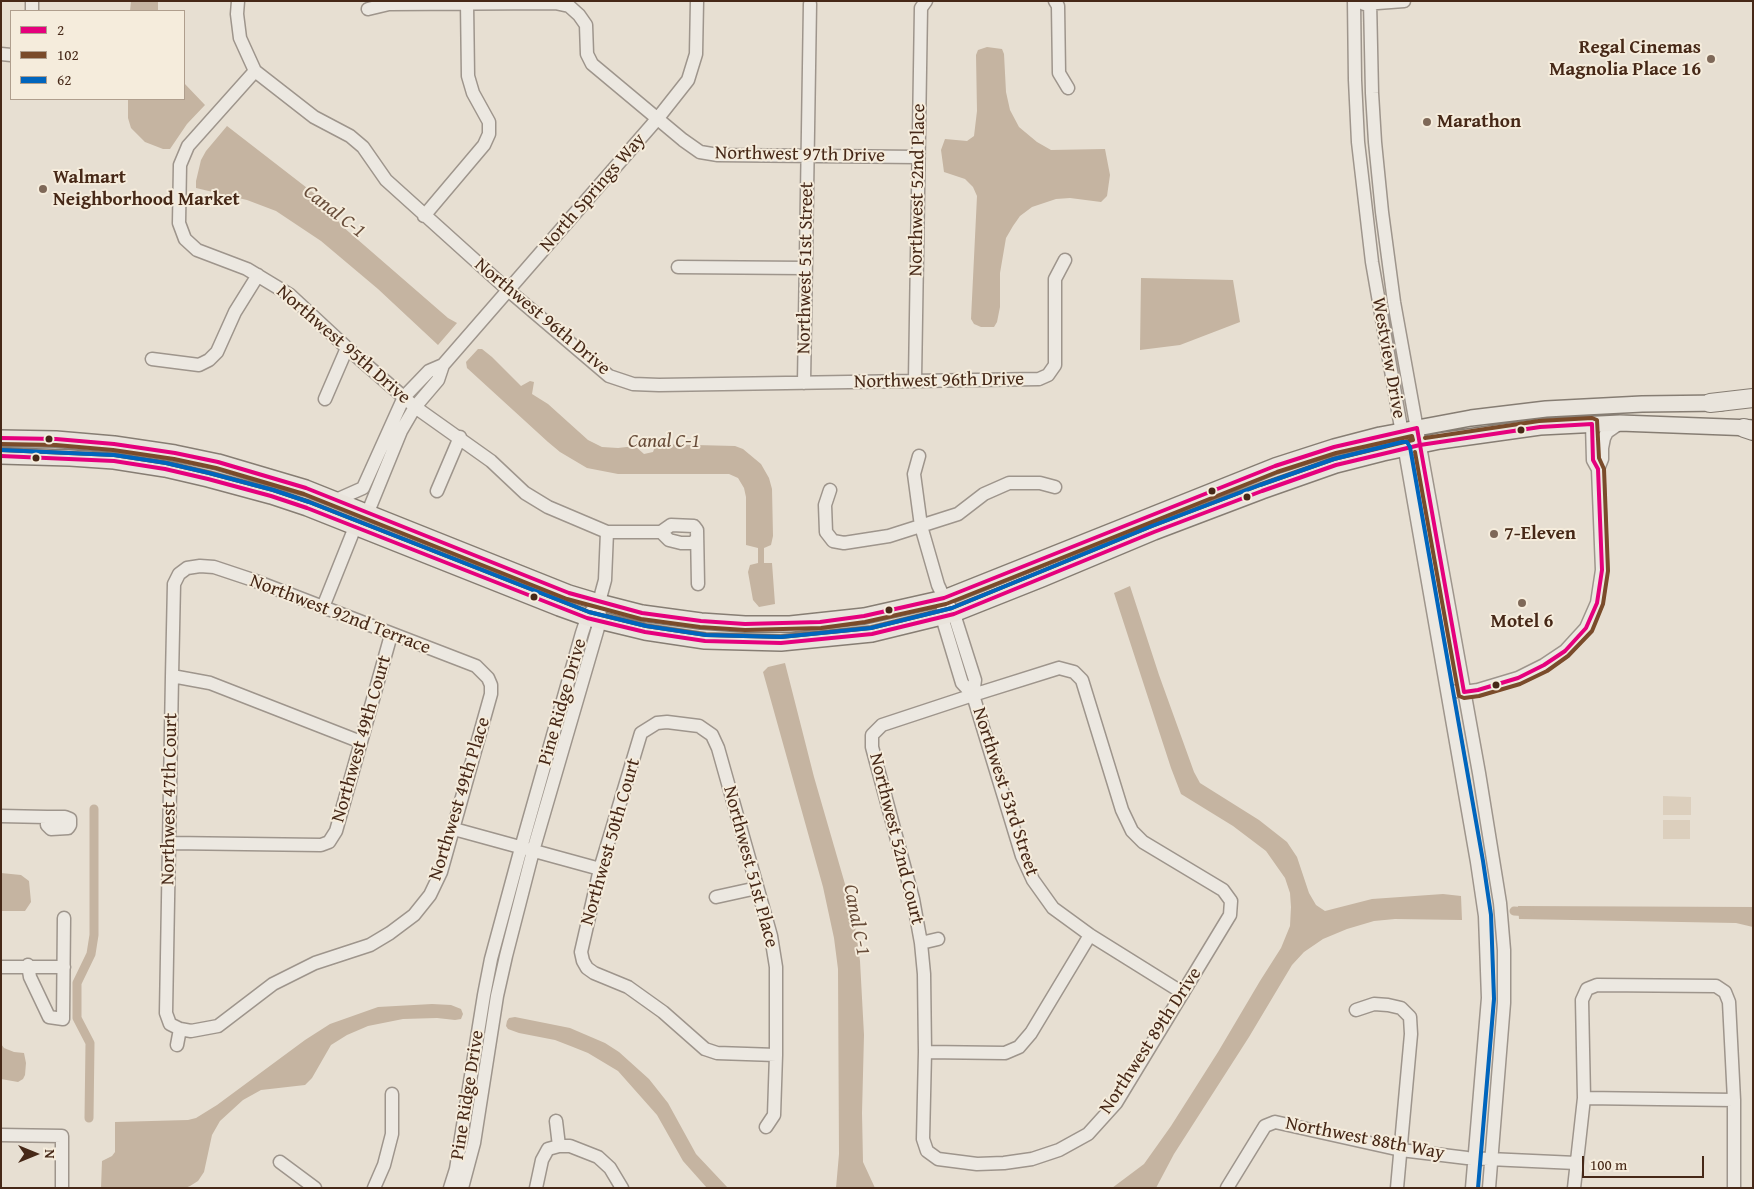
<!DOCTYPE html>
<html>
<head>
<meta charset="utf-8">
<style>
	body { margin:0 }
	#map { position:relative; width:1754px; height:1189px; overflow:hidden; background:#e7dfd2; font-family:"Gentium Book Plus",serif }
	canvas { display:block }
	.frame { position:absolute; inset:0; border:2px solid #462817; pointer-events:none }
	.legend { position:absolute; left:10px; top:10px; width:175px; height:90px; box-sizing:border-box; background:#f5ecdc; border:1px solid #af9e8d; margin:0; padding:6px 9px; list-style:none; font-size:15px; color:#462817 }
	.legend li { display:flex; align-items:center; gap:10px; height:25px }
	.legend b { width:25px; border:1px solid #af9e8d }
	.north { position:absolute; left:10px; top:1129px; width:50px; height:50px; -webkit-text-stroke:4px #f5ecdc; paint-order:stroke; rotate:90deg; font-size:14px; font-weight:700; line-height:20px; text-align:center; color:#462817 }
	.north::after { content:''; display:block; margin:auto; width:18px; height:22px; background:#462817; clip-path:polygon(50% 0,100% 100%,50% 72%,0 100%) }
	.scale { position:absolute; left:1582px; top:1156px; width:122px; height:22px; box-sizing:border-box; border:2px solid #462817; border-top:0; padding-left:6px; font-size:15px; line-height:18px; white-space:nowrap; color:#462817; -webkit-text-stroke:4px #f5ecdc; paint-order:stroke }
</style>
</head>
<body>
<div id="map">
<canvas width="1754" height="1189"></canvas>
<div class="frame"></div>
<ul class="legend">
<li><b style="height:6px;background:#e5007d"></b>2</li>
<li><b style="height:6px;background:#7a4b2a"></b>102</li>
<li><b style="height:6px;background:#0065bd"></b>62</li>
</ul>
<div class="north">N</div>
<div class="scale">100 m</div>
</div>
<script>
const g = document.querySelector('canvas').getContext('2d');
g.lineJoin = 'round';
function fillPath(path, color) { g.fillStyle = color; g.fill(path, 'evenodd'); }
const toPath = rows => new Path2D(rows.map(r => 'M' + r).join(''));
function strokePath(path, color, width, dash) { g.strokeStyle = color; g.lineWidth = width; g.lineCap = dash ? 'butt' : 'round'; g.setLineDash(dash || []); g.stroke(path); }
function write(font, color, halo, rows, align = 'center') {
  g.font = font + ' "Gentium Book Plus",serif'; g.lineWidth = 4; g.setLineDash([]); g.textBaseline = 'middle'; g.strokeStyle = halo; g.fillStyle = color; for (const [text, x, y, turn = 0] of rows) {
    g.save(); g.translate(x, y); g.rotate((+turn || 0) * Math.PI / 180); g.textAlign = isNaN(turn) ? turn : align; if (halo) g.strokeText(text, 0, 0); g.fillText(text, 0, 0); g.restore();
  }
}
fillPath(toPath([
	[1663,796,1691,797,1691,815,1663,815],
	[1663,820,1690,820,1690,839,1663,839]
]), '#dccfbd');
fillPath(toPath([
	[131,1,158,1,158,11,130,11],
	[987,47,1002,49,1004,54,1006,92,1010,110,1019,127,1037,142,1051,150,1105,149,1110,175,1107,196,1101,202,1070,198,1056,199,1032,207,1020,216,1013,226,1006,238,1000,273,1000,307,997,322,994,327,981,327,974,324,971,319,977,196,973,187,965,179,944,172,941,150,945,139,967,141,974,136,977,111,976,55,978,50],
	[184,83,205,105,187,124,170,149,163,149,145,142,131,128,128,118,128,99,184,99],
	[227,126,320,198,342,226,357,239,448,318,457,323,438,345,378,289,321,241,276,211,247,200,196,188,196,181,201,160,206,151],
	[1141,278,1233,280,1240,322,1180,345,1140,350],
	[478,349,482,349,492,357,521,386,530,381,534,382,532,394,548,404,588,440,602,447,618,448,635,446,644,454,653,452,656,444,735,446,743,449,761,464,769,478,772,489,773,536,771,545,764,548,764,563,772,563,775,604,759,607,753,600,748,572,750,565,758,563,758,548,746,545,746,497,744,488,738,478,729,474,618,474,587,468,560,452,548,442,467,368,466,362],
	[1130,586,1159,675,1194,772,1200,783,1259,820,1287,842,1297,857,1309,893,1316,905,1325,911,1372,899,1443,894,1461,896,1462,920,1395,919,1374,921,1347,929,1323,939,1304,952,1292,965,1249,1037,1174,1154,1156,1188,1112,1188,1144,1164,1171,1126,1218,1052,1260,981,1281,948,1290,926,1291,907,1290,893,1285,878,1266,851,1233,826,1181,794,1171,768,1114,593],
	[785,663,814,777,847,891,855,926,860,961,864,1035,862,1113,863,1162,875,1188,836,1188,839,1154,838,969,834,938,823,887,763,672,768,667],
	[1,873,21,875,29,881,31,902,25,911,1,911],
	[1518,906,1753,907,1753,927,1736,923,1519,919],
	[432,1004,451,1005,461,1009,463,1014,461,1019,455,1020,437,1018,403,1019,368,1026,347,1035,331,1045,312,1078,305,1085,261,1090,243,1100,220,1121,212,1135,204,1172,198,1181,190,1186,185,1188,101,1188,102,1161,112,1156,115,1152,115,1122,188,1120,196,1118,217,1105,305,1040,330,1024,378,1007],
	[515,1017,570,1028,605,1043,619,1052,649,1079,668,1103,696,1154,728,1188,707,1188,683,1161,657,1115,618,1071,588,1053,573,1047,555,1040,519,1033,508,1029,506,1026,507,1021,509,1018],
	[1,1044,4,1048,14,1052,24,1053,26,1063,25,1075,23,1079,18,1082,1,1079]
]), '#c5b4a1');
strokePath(toPath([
	[1514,911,1530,912],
	[89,1118,90,1043,77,1018,77,983,91,954,94,935,94,809]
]), '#c5b4a1', 9);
const minor = toPath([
	[238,1,237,14,240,38,255,71,314,117,350,136,363,147,386,180,508,290,609,376,633,384,659,385,1039,379,1048,375,1055,365,1055,279,1065,260],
	[1055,1,1058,6,1059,73,1068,88],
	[1354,1,1355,80,1358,142,1372,262,1477,862,1485,916,1488,998,1472,1188],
	[1370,1,1372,93,1375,142,1382,212,1394,302,1479,773,1500,903,1504,950,1504,1003,1489,1188],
	[1364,4,1404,1],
	[368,9,389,4,555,3,569,6,579,15,586,25,587,54,592,64,683,140,700,152,718,155,918,157],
	[32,11,32,1],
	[1,54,11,55],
	[255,71,188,146,180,165,179,223,185,239,197,250,247,269,290,295,347,348,415,407,491,461,525,493,548,507,607,532,661,532,671,525,694,526,697,530,698,584],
	[424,216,484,145,489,134,489,122,473,93,468,76,467,3],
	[678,267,805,268],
	[152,359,199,365,209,360,217,352,235,312,258,275],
	[915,380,921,8,926,1],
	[804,383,810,4],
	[325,399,347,348],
	[1592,424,1593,460,1598,469],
	[919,456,914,474,921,526,938,585,944,598,954,614,975,680,973,695],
	[830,490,825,505,826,532,833,541,844,543,889,536,958,514,984,494,1009,483,1040,483,1055,487],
	[437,491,460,437],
	[336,500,363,488,404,397,429,371,443,365],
	[368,512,401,431,415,407,438,380,443,365,658,118,688,80,696,54,697,1],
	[661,532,669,540,681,543,693,543,697,538],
	[200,566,214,567,253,580,476,666,488,678,491,685,491,694,441,872,430,895,414,915,390,933,370,945,315,963,273,984,218,1026,191,1031,180,1029,170,1024,166,1013,172,676,174,584,179,574,187,568,200,566],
	[944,598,942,617,962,683,973,695,1022,856,1033,880,1053,908,1090,935,1183,993],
	[323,607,355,527],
	[1059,668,1074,672,1082,680,1122,810,1132,831,1143,842,1223,890,1231,901,1230,915,1116,1103,1088,1134,1059,1150,1032,1159,1004,1163,977,1164,938,1159,927,1151,923,1139,925,1052,924,974,921,943,913,899,872,747,872,735,882,725,973,695,1059,668],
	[172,676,210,683,361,742],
	[1457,691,1464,692,1478,690,1518,678,1544,665,1565,651,1586,628,1597,603,1602,570,1598,469,1602,459,1602,448,1604,438,1607,432,1620,423],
	[1,816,47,817,65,817,70,819,70,825,68,828,51,829,47,825,47,817],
	[454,829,600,869],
	[170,843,321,845,329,842,336,831,391,635],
	[716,897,757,888],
	[921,943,938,939],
	[28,965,30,977,49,1017,63,1019,64,918],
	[1,967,64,967],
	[1356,1010,1374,1004,1388,1005,1401,1008,1410,1017,1411,1034,1397,1188],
	[177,1045,180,1029],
	[925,1052,1005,1053,1019,1047,1031,1033,1090,935],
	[1584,1098,1734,1100],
	[766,1127,774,1115,776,1055,776,967,771,936,718,748,712,735,699,726,667,722,657,723,641,733,600,869,581,952,583,961,587,968,594,973,628,987,663,1012,705,1049,717,1053,776,1055],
	[1,1135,62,1136,62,1188],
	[559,1146,570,1146,598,1157,610,1168,622,1188],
	[280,1162,315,1188],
	[374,1188,384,1165,392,1134,392,1094],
	[450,1188,456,1169,484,995,491,959,521,848,582,633,587,618,591,612],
	[462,1188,474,1143,497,996,506,956,533,851,600,621,599,602,605,580,607,532],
	[536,1188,542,1160,548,1149,559,1146,556,1121],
	[1227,1188,1265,1126,1275,1122,1401,1150,1467,1158,1576,1163],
	[1574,1188,1584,1098,1582,1000,1587,989,1597,985,1716,986,1725,992,1729,1002,1734,1100,1734,1188]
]);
const major = toPath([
	[1,438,56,439,114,444,175,453,218,462,306,488,569,593,599,602,642,613,701,621,745,624,790,624,864,616,944,598,1275,466,1334,447,1380,435,1471,418,1546,409,1642,404,1721,403],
	[1,456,70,458,114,461,165,469,208,479,271,496,307,508,559,608,587,618,645,632,705,641,781,643,872,634,954,614,1042,579,1154,532,1262,491,1336,465,1383,453,1440,441,1540,427,1620,423,1753,428]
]);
const highway = toPath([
	[1710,403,1753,398],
	[1744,428,1753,431]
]);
strokePath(minor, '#9e958c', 15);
strokePath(major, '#867d73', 18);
strokePath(highway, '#867d73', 20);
strokePath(minor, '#ece8e1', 12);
strokePath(major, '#e9e4dc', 15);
strokePath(highway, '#e9e4dc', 18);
strokePath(toPath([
	[1592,424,1593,460,1598,469,1602,570,1597,603,1586,628,1565,651,1544,665,1518,678,1478,690,1464,692,1420,445,1540,427,1592,424],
	[1,438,56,439,114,444,175,453,218,462,306,488,569,593,642,613,701,621,745,624,820,622,864,616,944,598,1275,466,1334,447,1417,428,1420,445],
	[1,456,114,461,165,469,208,479,271,496,307,508,587,618,645,632,705,641,781,643,872,634,954,614,1154,532,1262,491,1336,465,1420,445]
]), '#e5007d', 4);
strokePath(toPath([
	[1,444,56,445,113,450,174,459,216,468,304,494,567,599,641,619,700,627,745,630,821,628,865,622,946,604,1277,472,1336,453,1412,436,1413,440,1334,459,1260,485,1152,526,952,608,871,628,781,637,706,635,646,626,589,612,309,502,273,490,209,473,166,463,114,455,1,450],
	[1415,452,1459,696,1464,698,1479,696,1520,684,1547,671,1568,656,1592,631,1603,604,1608,571,1604,469,1599,458,1597,420,1592,418,1539,421,1425,438]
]), '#7a4b2a', 4);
strokePath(toPath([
	[1,450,114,455,166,463,209,473,273,490,309,502,589,612,646,626,706,635,781,637,871,628,952,608,1152,526,1260,485,1334,459,1402,442,1407,442,1410,447,1483,861,1491,915,1494,999,1478,1188]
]), '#0065bd', 4);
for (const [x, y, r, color] of [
	[1711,59,5,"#7e6858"],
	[1427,122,5,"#7e6858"],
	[43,189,5,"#7e6858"],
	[1521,430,4.5,"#462817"],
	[49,439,4.5,"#462817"],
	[36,458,4.5,"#462817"],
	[1212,491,4.5,"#462817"],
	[1247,497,4.5,"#462817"],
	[1494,534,5,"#7e6858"],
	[534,597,4.5,"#462817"],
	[1522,603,5,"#7e6858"],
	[889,610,4.5,"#462817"],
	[1496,685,4.5,"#462817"]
]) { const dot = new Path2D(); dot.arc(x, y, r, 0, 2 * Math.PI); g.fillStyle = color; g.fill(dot); strokePath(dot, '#f5ecdc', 2); }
write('bold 19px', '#462817', '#f5ecdc', [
	["Regal Cinemas",1701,48,"right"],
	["Magnolia Place 16",1701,70,"right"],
	["Marathon",1437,122],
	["Walmart",53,178],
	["Neighborhood Market",53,200],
	["7-Eleven",1504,534],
	["Motel 6",1522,622,"center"]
], 'left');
write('19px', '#462817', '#f5ecdc', [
	["Northwest 97th Drive",800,155,1],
	["Northwest 52nd Place",918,190,-89],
	["North Springs Way",593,193,-49],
	["Northwest 51st Street",806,268,-89],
	["Northwest 96th Drive",542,317,40],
	["Northwest 95th Drive",343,345,41],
	["Westview Drive",1388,358,80],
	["Northwest 96th Drive",939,381,-1],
	["Northwest 92nd Terrace",340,615,21],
	["Pine Ridge Drive",563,702,-74],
	["Northwest 49th Court",362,739,-74],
	["Northwest 53rd Street",1005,792,72],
	["Northwest 47th Court",170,799,-89],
	["Northwest 49th Place",460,799,-73],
	["Northwest 52nd Court",896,839,76],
	["Northwest 50th Court",611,842,-74],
	["Northwest 51st Place",750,867,75],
	["Northwest 89th Drive",1151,1041,-57],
	["Pine Ridge Drive",468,1095,-81],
	["Northwest 88th Way",1365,1139,11]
]);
write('italic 20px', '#684d3a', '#f5ecdc', [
	["Canal C-1",334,212,38],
	["Canal C-1",664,442],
	["Canal C-1",856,920,79]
]);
</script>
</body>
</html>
